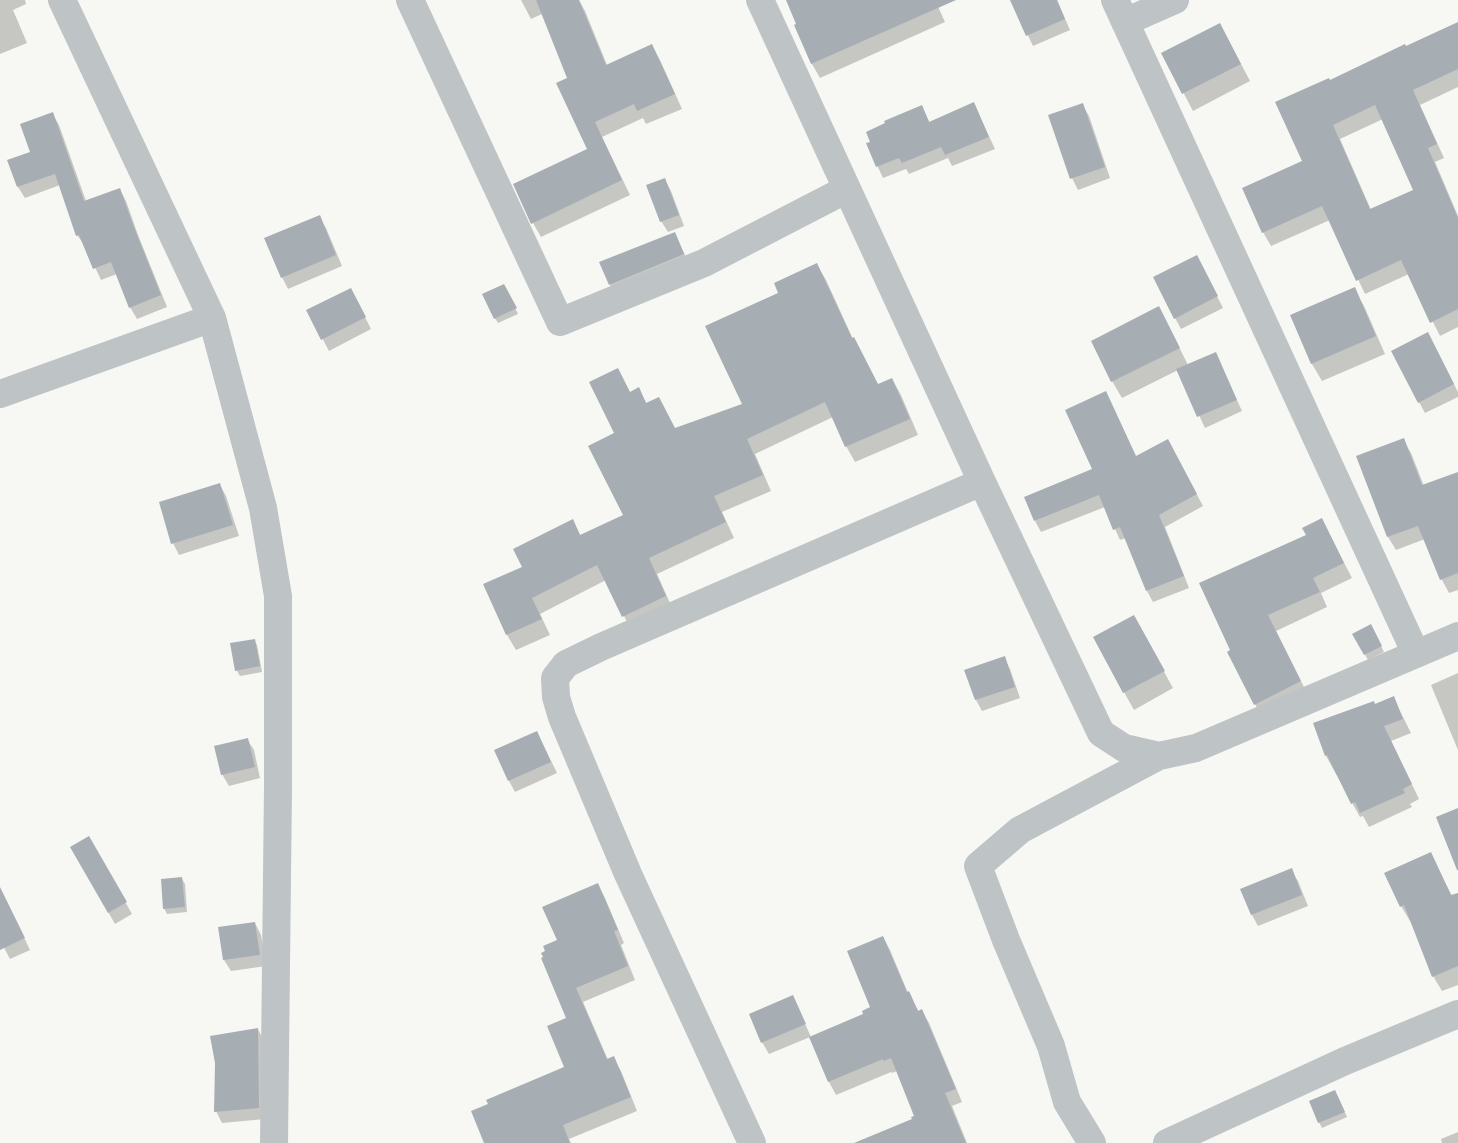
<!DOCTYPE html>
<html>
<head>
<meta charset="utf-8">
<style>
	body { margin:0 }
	canvas { display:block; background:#f7f7f4 }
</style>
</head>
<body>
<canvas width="1458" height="1143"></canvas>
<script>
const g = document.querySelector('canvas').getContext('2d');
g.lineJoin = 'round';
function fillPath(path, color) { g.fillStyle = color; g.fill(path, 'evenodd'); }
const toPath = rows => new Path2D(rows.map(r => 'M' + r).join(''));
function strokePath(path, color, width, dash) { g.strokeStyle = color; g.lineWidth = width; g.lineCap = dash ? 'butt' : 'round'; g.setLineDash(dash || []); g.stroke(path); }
fillPath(toPath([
	[0,0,25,0,26,4,13,10,27,43,0,54],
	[521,0,579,0,585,11,607,65,652,46,660,60,682,109,646,124,643,118,602,137,630,195,541,237,533,223,588,149,569,79,542,14,531,19],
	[791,0,935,0,945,22,820,78,812,64,796,25,798,24],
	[1011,0,1057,0,1070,30,1033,46],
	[1458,23,1458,87,1420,105,1444,158,1435,162,1458,216,1458,327,1440,336,1409,274,1365,294,1330,220,1271,246,1263,232,1304,162,1329,82],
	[1383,119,1415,191,1371,210,1340,139],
	[1229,41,1250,81,1193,111,1163,54],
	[974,104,995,149,952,166,948,158,909,174,906,169,883,178,867,144,921,106,930,123],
	[1082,104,1089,116,1110,178,1078,190,1072,178],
	[52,113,59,125,86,201,120,190,126,201,138,235,167,307,137,319,130,307,117,274,101,280,85,246,77,235,60,185,25,198,18,187,9,161,31,153],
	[665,180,671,191,684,226,668,232,661,221],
	[319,217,326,228,342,266,288,289,282,277],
	[675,233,690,266,616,296,610,285],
	[817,265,826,280,853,339,878,385,892,379,901,395,918,435,855,462,846,446,833,417,755,454,771,491,722,512,734,538,657,574,674,612,632,632,606,580,540,614,550,635,516,650,507,635,485,585,524,568,572,521,581,536,624,516,616,434,618,370,630,393,638,389,647,404,675,429,744,404,780,293],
	[1203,268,1223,308,1181,329,1175,318],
	[1354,289,1364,306,1385,354,1322,381,1312,364,1292,316],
	[507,290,518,314,498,323,495,318],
	[357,301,371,329,329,351,308,311],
	[1168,325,1188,365,1215,353,1242,411,1205,428,1178,370,1122,398,1112,381],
	[1434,345,1458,392,1458,397,1425,413,1419,402],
	[1403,440,1411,453,1424,486,1458,473,1458,590,1449,593,1442,580,1425,539,1396,550,1388,537,1358,457],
	[1174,452,1203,506,1165,527,1189,588,1153,602,1147,591,1126,538,1120,540,1105,507,1041,532,1035,521,1137,457],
	[220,485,226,496,239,536,179,555,173,543],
	[1322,520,1352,578,1321,593,1327,607,1276,631,1309,697,1263,719,1255,704,1232,651,1308,536],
	[1371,626,1384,652,1368,660,1354,634],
	[1143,634,1173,688,1134,710,1094,638],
	[254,640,257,645,262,672,240,676,237,671],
	[1004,658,1010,669,1020,698,982,711,976,700],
	[1458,673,1458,750,1431,685],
	[1393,697,1411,733,1391,741,1419,799,1410,804,1412,807,1369,827,1363,816,1360,817,1326,756,1314,723,1375,705],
	[537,732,557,773,515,792,509,781],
	[247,739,254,750,260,778,229,786,222,774],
	[89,838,132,914,115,924,72,848],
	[1430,853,1452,896,1458,897,1458,985,1442,991,1433,976,1411,920,1410,921,1401,906],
	[1291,870,1298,881,1308,906,1258,926,1252,915],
	[182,879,185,884,187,912,167,914,164,908],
	[598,885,605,898,624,943,621,945,635,980,583,1002,608,1060,613,1058,621,1071,637,1111,569,1139,571,1143,485,1143,566,1067,567,1019,558,941],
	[7,902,30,950,10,959,0,940],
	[255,923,261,935,266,966,231,971,224,960,219,928],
	[883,937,890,950,908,993,919,1012,922,1011,929,1023,962,1102,952,1106,967,1143,856,1143,913,1119,916,1116,897,1071,892,1073,891,1072,836,1095,829,1082,810,1037,769,1054,762,1042,793,997,811,1037,865,1015,871,1008],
	[258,1029,264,1041,265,1119,222,1123,216,1111],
	[1338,1097,1347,1117,1322,1128,1319,1122],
	[1458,1132,1458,1143,1442,1143,1441,1139]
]), '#0003');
fillPath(toPath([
	[536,0,579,0,606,65,652,44,675,94,637,111,634,104,595,122,622,180,531,224,513,184,587,149,556,83,567,78],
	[786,0,956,0,811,64,794,25,796,24],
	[1010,0,1057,0,1065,19,1026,36],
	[1458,22,1458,69,1413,90,1437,144,1428,148,1458,218,1458,309,1430,323,1401,260,1356,281,1322,206,1262,233,1242,188,1302,161,1275,102,1329,78,1330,80,1405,44,1406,46],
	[1375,105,1413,190,1370,209,1333,125],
	[1220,23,1241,64,1182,94,1161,53],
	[974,102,989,137,945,155,941,147,902,163,899,158,876,167,866,143,870,142,866,132,885,123,884,121,922,105,929,122],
	[1083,103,1105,167,1070,179,1048,115],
	[53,112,84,201,120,188,132,222,161,295,129,308,111,262,93,269,79,235,76,236,55,174,17,187,7,160,30,152,20,124],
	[665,178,679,215,660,222,646,185],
	[320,215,336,255,281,278,264,238],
	[675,232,684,254,609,285,599,262],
	[1197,255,1218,296,1174,319,1153,277],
	[817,263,852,338,854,337,878,384,892,378,910,419,845,447,825,402,747,439,763,475,714,496,726,522,649,558,666,596,622,617,597,565,532,598,542,619,506,635,483,584,522,567,513,549,573,519,580,535,623,515,588,446,614,433,589,382,618,368,630,392,639,387,646,403,659,397,675,428,742,404,705,326,778,293,774,283],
	[504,284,517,308,494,319,482,294],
	[1355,287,1376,336,1311,364,1290,315],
	[351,288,366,317,321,340,306,310],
	[1159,306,1180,348,1111,382,1091,341],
	[1428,332,1454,384,1418,403,1391,351],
	[1216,352,1237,400,1197,417,1176,369],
	[1106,391,1136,456,1168,439,1197,494,1159,515,1184,576,1146,591,1120,527,1113,530,1099,495,1034,521,1024,497,1092,469,1065,410],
	[1404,438,1422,485,1458,472,1458,573,1440,580,1418,526,1387,537,1356,456],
	[220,483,233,525,171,544,159,502],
	[1322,518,1344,563,1313,578,1320,592,1268,615,1301,681,1254,705,1227,652,1230,650,1199,583,1306,535,1302,528],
	[1134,615,1165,671,1123,693,1093,637],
	[1371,624,1382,646,1364,655,1352,634],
	[255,639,260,666,235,671,230,643],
	[1005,656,1015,687,975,700,964,670],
	[1394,696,1403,719,1384,726,1412,784,1403,789,1405,793,1360,813,1355,802,1351,804,1327,755,1325,756,1313,723,1374,701,1375,704],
	[537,731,551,762,508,781,494,750],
	[248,738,255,767,221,775,214,746],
	[1458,808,1458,870,1457,870,1436,817],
	[89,836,127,902,108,913,70,847],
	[1431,852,1451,895,1458,893,1458,966,1432,977,1404,905,1400,907,1384,873],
	[1292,868,1302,895,1251,915,1240,889],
	[182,877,185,907,163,909,161,879],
	[598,883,618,930,614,931,628,966,576,988,607,1059,614,1056,631,1097,563,1125,570,1143,484,1143,471,1111,488,1104,486,1100,564,1067,547,1026,566,1018,541,958,543,957,541,953,545,951,543,946,557,940,542,907],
	[0,887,25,938,0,950],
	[255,922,260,955,223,960,218,927],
	[883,936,907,992,909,991,918,1011,922,1009,956,1089,945,1093,966,1143,854,1143,912,1119,911,1117,914,1116,891,1058,883,1061,883,1059,828,1082,809,1037,863,1014,862,1011,870,1007,847,951],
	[793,995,806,1024,761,1043,749,1014],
	[258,1028,259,1108,214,1112,215,1063,210,1036],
	[1335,1090,1345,1112,1318,1123,1309,1101]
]), '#a6aeb3');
strokePath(toPath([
	[62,0,212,318,263,508,278,596,278,787,274,1143],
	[410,0,560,322,704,263,847,189],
	[760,0,982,482,1101,733,1124,748,1159,756,1196,748,1458,636],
	[1115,0,1416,654],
	[1125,22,1175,0],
	[0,394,212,318],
	[752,1143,628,874,562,717,556,697,555,678,566,664,601,647,982,482],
	[1092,1143,1067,1102,1051,1046,1006,940,978,866,1020,830,1159,756],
	[1167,1143,1345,1061,1458,1014]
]), '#bec3c6', 28);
</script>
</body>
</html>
